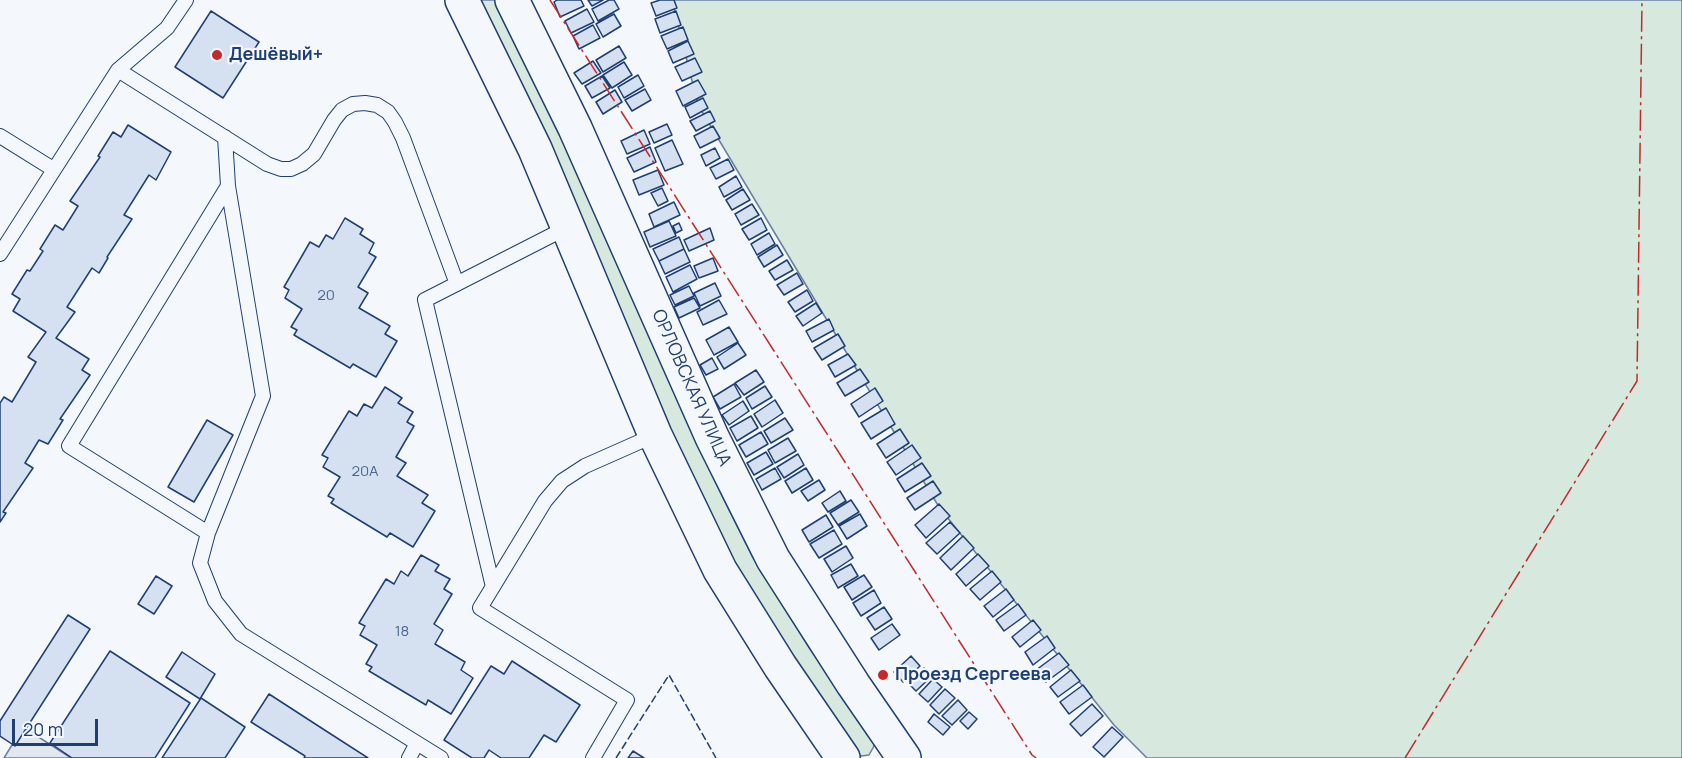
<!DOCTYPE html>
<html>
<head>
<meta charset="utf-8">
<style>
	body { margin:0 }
	#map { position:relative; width:1682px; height:758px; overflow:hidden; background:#f4f7fb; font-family:Manrope,sans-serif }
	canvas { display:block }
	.scale { position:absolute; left:12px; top:719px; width:86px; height:27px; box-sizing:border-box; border:3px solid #1d3f73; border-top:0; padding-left:8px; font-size:18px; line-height:21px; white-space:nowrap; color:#1d3f73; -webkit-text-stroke:4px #f4f7fb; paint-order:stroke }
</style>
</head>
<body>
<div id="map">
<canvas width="1682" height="758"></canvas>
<div class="scale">20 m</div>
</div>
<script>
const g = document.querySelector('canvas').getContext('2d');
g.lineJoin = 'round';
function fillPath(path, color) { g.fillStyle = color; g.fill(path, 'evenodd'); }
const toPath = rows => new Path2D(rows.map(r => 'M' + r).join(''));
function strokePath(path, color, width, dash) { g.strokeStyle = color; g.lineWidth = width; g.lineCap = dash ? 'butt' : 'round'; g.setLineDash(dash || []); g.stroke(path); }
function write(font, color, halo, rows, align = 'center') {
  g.font = font + ' Manrope,sans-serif'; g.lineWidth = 4.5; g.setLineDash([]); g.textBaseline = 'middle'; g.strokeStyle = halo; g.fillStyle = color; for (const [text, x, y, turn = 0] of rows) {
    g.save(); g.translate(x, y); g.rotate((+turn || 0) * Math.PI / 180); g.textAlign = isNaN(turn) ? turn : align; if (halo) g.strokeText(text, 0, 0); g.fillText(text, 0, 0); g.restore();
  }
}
const green = toPath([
	[477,0,497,0,574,160,699,448,723,498,752,556,810,649,873,740,874,746,869,755,861,756,856,752,794,660,736,565,707,509,683,457,559,169,477,0],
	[672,0,1682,0,1682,758,1147,758,1114,725,939,507,698,105,672,0]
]);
fillPath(green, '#d7e8df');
strokePath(green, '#687fa3', 1.5);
const parking = toPath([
	[23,727,71,758,4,758,23,727]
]);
fillPath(parking, '#e3e8f0');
strokePath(parking, '#687fa3', 1.5);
const building = toPath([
	[557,0,581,0,584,6,560,17,554,2,557,0],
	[588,0,603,0,592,6,588,0],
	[609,0,614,0,619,9,598,21,592,9,609,0],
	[660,0,674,0,677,8,656,16,651,3,660,0],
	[587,9,594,22,571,33,565,21,587,9],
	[211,11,259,42,223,98,175,67,211,11],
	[676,11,681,25,660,33,655,19,676,11],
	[614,14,621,26,603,37,596,24,614,14],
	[593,25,600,38,579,49,573,36,593,25],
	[683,27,688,40,667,49,661,36,683,27],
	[688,41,694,54,673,63,668,51,688,41],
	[619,46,626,58,603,72,596,60,619,46],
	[695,58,702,72,682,81,675,67,695,58],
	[593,61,601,73,582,84,574,73,593,61],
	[624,62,632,75,612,88,603,75,624,62],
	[638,75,644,86,624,98,618,87,638,75],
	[602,76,610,88,592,98,585,86,602,76],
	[698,80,706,94,683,106,676,91,698,80],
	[645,89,651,100,632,111,625,100,645,89],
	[615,90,622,102,603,114,596,102,615,90],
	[703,98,708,108,690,118,685,107,703,98],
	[710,111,715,121,696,131,690,121,710,111],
	[667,124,672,135,654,143,649,132,667,124],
	[128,125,171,152,156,180,149,175,124,215,132,219,107,257,108,258,99,273,92,268,67,307,75,312,56,338,89,359,82,370,90,375,60,419,63,420,48,444,39,440,25,463,33,468,3,512,6,513,0,522,0,403,4,397,12,402,36,362,28,357,46,332,13,311,20,299,12,294,27,270,30,271,43,251,40,249,55,225,63,230,78,206,70,201,100,157,98,156,113,132,121,137,128,125],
	[713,126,720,138,700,148,694,136,713,126],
	[644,130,650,144,627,154,621,141,644,130],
	[672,140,683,164,665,171,655,148,672,140],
	[650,147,656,162,634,172,627,158,650,147],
	[715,148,720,158,706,166,701,155,715,148],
	[728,159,734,170,716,179,710,168,728,159],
	[658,170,664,185,639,195,633,180,658,170],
	[736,176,742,187,724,197,719,187,736,176],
	[662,188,668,201,658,206,651,193,662,188],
	[743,189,750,200,732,210,726,200,743,189],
	[674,202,680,215,654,227,649,214,674,202],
	[752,204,759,215,741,225,735,214,752,204],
	[345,218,363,229,360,234,374,243,369,253,376,257,358,287,368,293,359,308,390,326,385,334,397,341,376,377,353,364,350,368,294,335,297,330,291,327,302,309,285,298,289,290,284,287,310,242,319,247,326,235,333,239,345,218],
	[761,218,767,230,749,240,742,229,761,218],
	[669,221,676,236,650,247,644,232,669,221],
	[679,223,682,230,676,233,673,226,679,223],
	[710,228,714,240,689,251,684,240,710,228],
	[769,233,775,244,757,255,751,244,769,233],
	[679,237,684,249,659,261,653,249,679,237],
	[777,245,783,255,764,267,758,257,777,245],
	[684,249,690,262,665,274,659,261,684,249],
	[713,258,718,271,699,278,694,266,713,258],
	[787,260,793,270,775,280,769,271,787,260],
	[690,265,697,279,673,292,666,277,690,265],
	[797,273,803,284,784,295,777,285,797,273],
	[715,283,721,296,700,306,694,293,715,283],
	[689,286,694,296,675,305,670,295,689,286],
	[807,290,813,301,795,312,788,302,807,290],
	[694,298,700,308,679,318,674,307,694,298],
	[719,300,727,314,703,325,697,312,719,300],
	[816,303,822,313,803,326,796,316,816,303],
	[829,319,834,330,812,342,806,331,829,319],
	[729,327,738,342,714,355,706,340,729,327],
	[838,334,845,346,822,360,814,348,838,334],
	[738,343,746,355,724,369,717,357,738,343],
	[848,354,856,365,835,377,828,365,848,354],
	[712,358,718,369,706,375,700,365,712,358],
	[860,369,869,382,845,396,837,383,860,369],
	[756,370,764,382,744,395,735,383,756,370],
	[734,384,741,397,720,409,713,397,734,384],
	[765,386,772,397,752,409,746,398,765,386],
	[385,387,402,398,398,403,413,412,407,422,414,426,396,457,406,463,397,476,428,495,422,503,435,511,413,547,390,533,387,537,331,503,334,499,328,496,340,477,323,467,328,458,322,455,349,411,357,416,364,404,372,408,385,387],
	[875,388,883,401,859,417,851,404,875,388],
	[775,400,783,413,762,427,754,414,775,400],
	[743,401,749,411,729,425,722,415,743,401],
	[886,408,895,424,871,439,861,423,886,408],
	[751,416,758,428,737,441,730,428,751,416],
	[785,418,793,430,771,443,764,431,785,418],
	[207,420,233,435,194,502,168,487,207,420],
	[900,429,909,443,886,458,877,444,900,429],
	[761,432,768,444,746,457,739,445,761,432],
	[788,438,796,451,775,463,768,450,788,438],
	[912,445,921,458,896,475,887,462,912,445],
	[766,452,773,464,754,475,747,463,766,452],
	[798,454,804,465,784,478,777,467,798,454],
	[922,463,931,476,905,492,897,479,922,463],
	[775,468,781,479,762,490,756,479,775,468],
	[806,468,813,480,792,493,785,481,806,468],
	[819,480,825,490,808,501,801,491,819,480],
	[933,481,941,493,915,510,907,498,933,481],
	[840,491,846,501,828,512,822,503,840,491],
	[851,500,859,512,838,525,830,513,851,500],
	[939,504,950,516,926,538,915,525,939,504],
	[860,514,867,526,847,539,839,526,860,514],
	[826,515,833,527,809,542,802,530,826,515],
	[950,522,960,533,937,554,926,543,950,522],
	[834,530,842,544,819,558,810,544,834,530],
	[963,536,974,548,951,570,940,558,963,536],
	[846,546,853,558,832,572,824,559,846,546],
	[978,554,989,566,966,586,956,574,978,554],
	[421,555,439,565,435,571,450,579,444,589,452,594,434,624,443,630,435,644,465,662,461,670,473,678,451,714,428,700,426,705,369,671,372,667,366,664,377,645,360,635,365,626,359,623,386,579,394,584,401,571,408,576,421,555],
	[851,564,858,576,838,588,831,575,851,564],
	[992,571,1001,582,980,600,970,589,992,571],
	[864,575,872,587,852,600,844,587,864,575],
	[156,576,172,586,154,614,138,604,156,576],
	[1006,589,1014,600,993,617,984,606,1006,589],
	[874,590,881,603,861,616,853,603,874,590],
	[1018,604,1026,615,1004,631,996,620,1018,604],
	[884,607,892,619,875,630,867,618,884,607],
	[68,615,90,629,15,746,0,736,0,721,68,615],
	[1033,620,1041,630,1020,647,1012,637,1033,620],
	[892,624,900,635,879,650,871,638,892,624],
	[1047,636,1055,648,1033,665,1025,652,1047,636],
	[110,651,190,703,155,758,72,758,50,743,110,651],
	[182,652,215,674,200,699,166,677,182,652],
	[1059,653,1069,665,1046,682,1036,670,1059,653],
	[911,656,920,666,903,682,894,672,911,656],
	[512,661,580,705,556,742,544,735,529,758,501,758,489,750,484,758,472,758,444,740,491,666,504,674,512,661],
	[924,668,932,676,916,691,908,683,924,668],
	[1071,670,1080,681,1058,697,1050,687,1071,670],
	[933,679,942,687,928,702,919,694,933,679],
	[1083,685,1092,697,1069,714,1060,702,1083,685],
	[945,689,955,698,939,714,930,705,945,689],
	[269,694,323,729,368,758,304,758,305,756,251,722,269,694],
	[201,698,245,727,225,758,162,758,201,698],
	[958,700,967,710,952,725,942,716,958,700],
	[1092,704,1103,716,1081,736,1070,724,1092,704],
	[969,712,977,719,968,729,960,721,969,712],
	[934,714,950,727,943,735,928,722,934,714],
	[1112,727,1123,737,1104,757,1093,747,1112,727],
	[633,751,644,758,628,758,633,751]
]);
fillPath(building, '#d5e0f0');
strokePath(building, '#1d3f73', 1.5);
const service = toPath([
	[118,70,267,164,281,169,291,169,302,164,314,154,334,120,342,110,353,104,365,103,377,105,388,112,395,122,403,138,457,284],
	[0,136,53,169],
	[225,137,228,186,263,396,208,533,200,563,215,601,241,634,441,758],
	[0,254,118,70,167,28,186,0],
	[208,533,69,446,228,186],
	[493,587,425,300,568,227],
	[409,758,417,743],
	[593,758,627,700,480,608,545,501,562,481,585,466,655,435]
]);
const tertiary = toPath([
	[462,0,535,149,655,435,720,570,780,666,843,758],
	[512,0,575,128,712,437,773,559,853,684,904,758]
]);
strokePath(service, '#1d3f73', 16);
strokePath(tertiary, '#1d3f73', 36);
strokePath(service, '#f4f7fb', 14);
strokePath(tertiary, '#f4f7fb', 33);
strokePath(toPath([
	[616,758,669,675,716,758]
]), '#1d3f73', 1.5, [8, 3]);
strokePath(toPath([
	[550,0,1032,755,1036,758],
	[1405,758,1637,381,1642,0]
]), '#c62828', 1.5, [21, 4.5, 3, 4.5]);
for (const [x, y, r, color] of [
	[217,55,6,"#c62828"],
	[883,675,6,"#c62828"]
]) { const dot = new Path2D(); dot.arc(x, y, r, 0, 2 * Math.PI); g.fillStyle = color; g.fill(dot); strokePath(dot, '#f4f7fb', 2); }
write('15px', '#4b6792', null, [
	["20",326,296],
	["20А",365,472],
	["18",402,632]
]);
write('bold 18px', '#1d3f73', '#f4f7fb', [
	["Дешёвый+",229,55],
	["Проезд Сергеева",895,675]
], 'left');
write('18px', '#1d3f73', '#f4f7fb', [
	["ОРЛОВСКАЯ УЛИЦА",691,388,66]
]);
</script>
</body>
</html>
